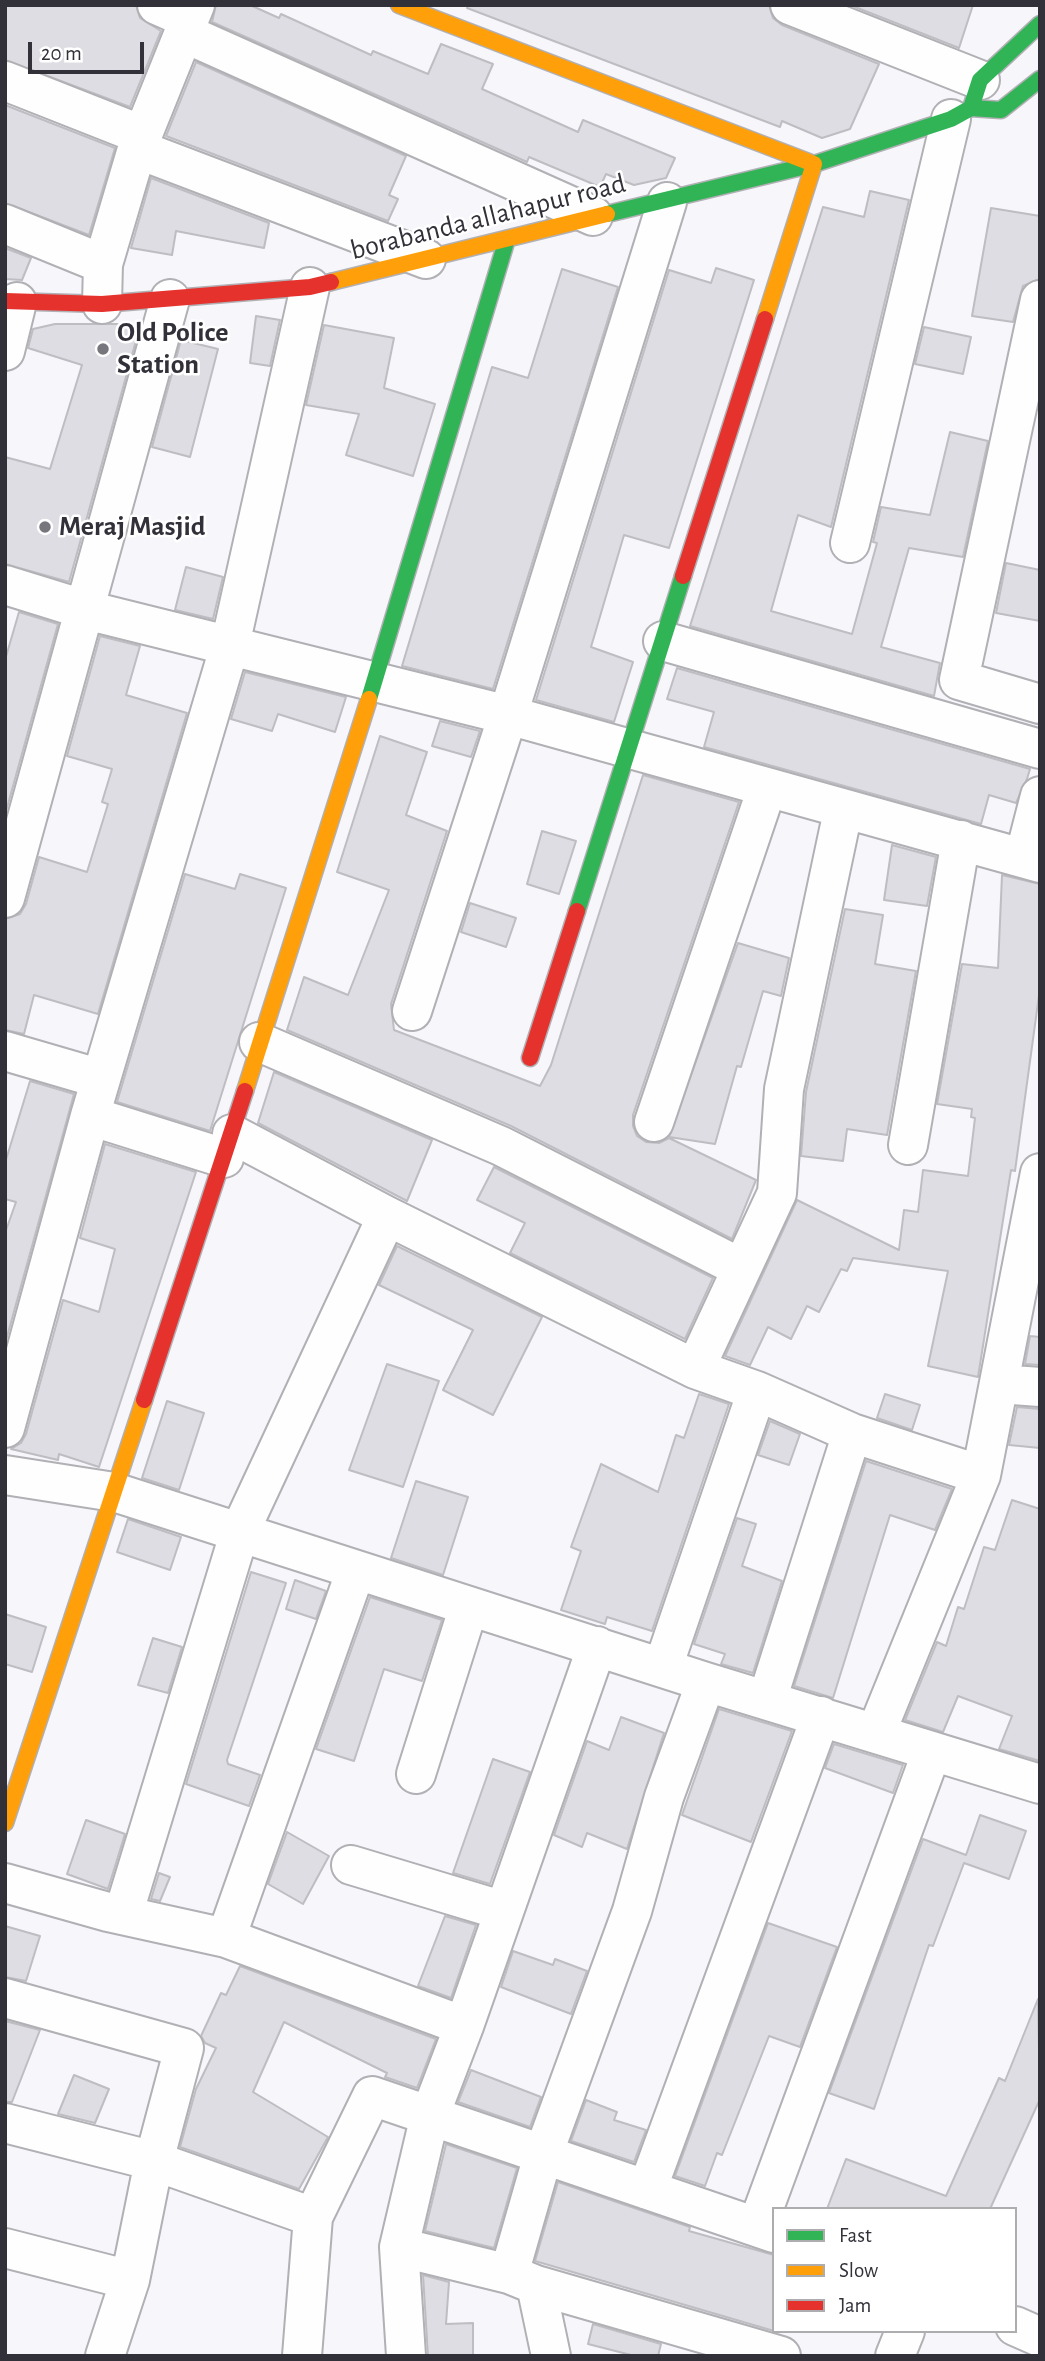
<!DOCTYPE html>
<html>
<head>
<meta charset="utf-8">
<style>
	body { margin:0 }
	#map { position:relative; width:1045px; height:2361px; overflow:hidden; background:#f6f6fb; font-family:"Alegreya Sans",sans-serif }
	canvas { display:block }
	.frame { position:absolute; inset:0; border:7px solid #323139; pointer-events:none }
	.legend { position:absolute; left:772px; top:2207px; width:245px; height:126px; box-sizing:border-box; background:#fff; border:2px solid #adadb0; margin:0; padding:9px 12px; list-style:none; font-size:21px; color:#323139 }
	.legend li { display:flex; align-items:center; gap:14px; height:35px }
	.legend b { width:35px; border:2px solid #adadb0 }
	.scale { position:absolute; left:28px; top:42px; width:116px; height:32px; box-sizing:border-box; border:4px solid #323139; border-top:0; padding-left:9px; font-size:21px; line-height:24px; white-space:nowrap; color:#323139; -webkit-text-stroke:5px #fff; paint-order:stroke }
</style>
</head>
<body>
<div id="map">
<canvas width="1045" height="2361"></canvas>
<div class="frame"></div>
<ul class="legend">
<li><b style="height:9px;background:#30b455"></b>Fast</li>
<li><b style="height:9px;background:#ff9f0a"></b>Slow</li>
<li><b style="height:9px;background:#e5322d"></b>Jam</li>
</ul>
<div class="scale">20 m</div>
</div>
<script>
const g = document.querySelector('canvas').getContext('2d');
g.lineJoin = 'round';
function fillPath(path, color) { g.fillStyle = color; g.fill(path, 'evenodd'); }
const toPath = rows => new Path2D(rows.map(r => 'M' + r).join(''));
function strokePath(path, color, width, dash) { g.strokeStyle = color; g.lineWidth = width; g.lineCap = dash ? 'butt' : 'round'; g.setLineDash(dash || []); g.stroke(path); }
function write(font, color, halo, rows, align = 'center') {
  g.font = font + ' "Alegreya Sans",sans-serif'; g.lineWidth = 5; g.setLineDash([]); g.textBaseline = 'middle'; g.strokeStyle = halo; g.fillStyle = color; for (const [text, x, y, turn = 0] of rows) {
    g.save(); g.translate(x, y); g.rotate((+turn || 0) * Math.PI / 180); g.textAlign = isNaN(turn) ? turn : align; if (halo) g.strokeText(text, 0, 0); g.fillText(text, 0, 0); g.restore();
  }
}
const building = toPath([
	[5,5,136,5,140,18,161,31,130,107,5,60,5,5],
	[216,5,250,5,279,18,281,14,371,55,373,51,428,74,441,44,493,64,482,89,578,132,583,120,675,158,666,178,634,185,606,174,600,187,529,157,527,162,212,22,216,5],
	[468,5,769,5,773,18,782,25,879,64,850,129,822,138,782,121,780,127,467,8,468,5],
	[850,5,973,5,959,48,850,5],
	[196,62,406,156,389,195,398,199,388,221,166,136,196,62],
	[5,105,115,148,89,235,5,203,5,105],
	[151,178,269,223,264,248,176,231,172,255,131,248,151,178],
	[870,191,909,200,831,527,798,515,771,611,852,634,877,543,873,542,881,507,930,515,950,432,988,441,963,557,909,548,881,647,940,663,934,696,690,626,823,207,864,217,870,191],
	[991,208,1040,216,1040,279,1023,286,1013,322,972,316,991,208],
	[5,248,31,258,22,280,5,279,5,248],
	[716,268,754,280,669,548,624,535,591,647,633,662,614,722,536,700,669,270,711,283,716,268],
	[562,269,618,287,493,689,402,666,492,367,528,378,562,269],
	[256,316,280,320,270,366,250,363,256,316],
	[55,324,121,324,139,330,69,582,5,564,5,457,50,469,82,365,28,348,33,329,55,324],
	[324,325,394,338,384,388,435,404,413,476,346,455,359,414,306,405,324,325],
	[924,327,971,337,963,374,915,364,924,327],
	[181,340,218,349,190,457,152,447,181,340],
	[1006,563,1040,570,1040,621,996,613,1006,563],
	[186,567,223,577,213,619,175,610,186,567],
	[19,612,58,624,5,815,5,660,19,612],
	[100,636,140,646,126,695,187,713,98,1014,34,995,24,1034,5,1030,5,919,20,914,26,904,39,857,87,872,108,804,102,802,112,769,67,756,100,636],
	[677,668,1030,769,1027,779,1016,803,989,795,981,824,704,747,714,712,667,699,677,668],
	[245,672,346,697,335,732,278,714,272,731,231,719,245,672],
	[440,721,480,731,471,757,432,746,440,721],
	[380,736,427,752,406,815,447,831,391,1004,394,1030,540,1086,551,1065,643,775,739,802,633,1115,633,1126,637,1136,646,1142,659,1143,669,1138,756,1180,732,1239,511,1126,287,1030,304,977,348,995,389,890,337,872,380,736],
	[542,831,576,841,559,894,527,884,542,831],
	[892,845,936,857,927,906,884,900,892,845],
	[185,874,235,889,240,874,286,888,210,1131,117,1102,185,874],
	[1002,875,1040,884,1040,988,1015,1171,1011,1170,978,1377,928,1366,948,1271,853,1258,847,1271,841,1269,819,1312,807,1306,791,1339,768,1327,750,1365,725,1356,797,1200,899,1250,904,1210,918,1212,923,1170,968,1176,975,1118,971,1117,972,1109,937,1104,962,964,998,968,1002,875],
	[470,903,516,918,506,947,461,932,470,903],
	[845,909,883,915,875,964,916,971,887,1135,847,1129,843,1161,801,1156,806,1092,845,909],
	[738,943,789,958,781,996,763,991,741,1067,737,1066,715,1144,669,1137,738,943],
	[274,1072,432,1140,407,1201,258,1123,274,1072],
	[30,1081,74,1094,5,1344,5,1233,16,1202,5,1199,5,1163,30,1081],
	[105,1144,196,1172,99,1467,59,1454,58,1460,11,1449,21,1443,26,1434,63,1300,99,1312,115,1249,80,1238,105,1144],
	[494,1167,713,1278,685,1339,510,1253,525,1223,477,1200,494,1167],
	[397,1246,542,1317,493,1415,443,1390,473,1330,379,1285,397,1246],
	[1030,1336,1040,1337,1040,1365,1025,1364,1030,1336],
	[387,1364,439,1381,403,1487,349,1470,387,1364],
	[699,1394,729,1404,652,1631,607,1617,605,1624,561,1610,581,1551,571,1547,601,1464,658,1492,676,1435,684,1438,699,1394],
	[885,1394,920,1405,912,1430,877,1418,885,1394],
	[167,1401,204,1413,179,1490,142,1478,167,1401],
	[1017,1407,1040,1409,1040,1448,1009,1445,1017,1407],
	[770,1421,800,1434,789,1465,758,1455,770,1421],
	[866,1461,952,1489,935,1530,890,1515,833,1698,794,1686,866,1461],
	[416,1481,468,1497,443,1575,391,1558,416,1481],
	[1012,1500,1040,1509,1040,1761,999,1749,1012,1716,958,1696,943,1732,905,1720,937,1642,946,1646,958,1607,964,1609,984,1547,995,1550,1012,1500],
	[737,1518,756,1524,742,1566,782,1581,753,1673,721,1664,725,1654,694,1644,737,1518],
	[128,1519,181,1537,170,1570,117,1552,128,1519],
	[251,1572,286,1583,227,1760,228,1764,260,1775,249,1806,186,1784,251,1572],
	[295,1580,326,1591,316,1619,286,1609,295,1580],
	[370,1597,442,1620,422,1681,384,1669,354,1761,316,1749,370,1597],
	[5,1614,46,1627,32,1672,5,1664,5,1614],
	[153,1638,182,1647,168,1693,138,1685,153,1638],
	[719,1709,792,1731,751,1842,682,1815,719,1709],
	[621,1717,664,1733,627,1849,587,1833,582,1847,554,1835,587,1741,609,1750,621,1717],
	[834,1744,903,1765,893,1793,825,1768,834,1744],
	[493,1759,530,1772,490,1884,453,1873,493,1759],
	[980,1815,1026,1831,1009,1879,964,1863,933,1946,929,1945,874,2109,829,2093,923,1839,966,1855,980,1815],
	[86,1820,125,1834,108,1889,67,1874,86,1820],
	[287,1832,329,1856,303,1904,268,1884,287,1832],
	[159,1873,170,1877,160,1901,151,1899,159,1873],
	[445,1916,476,1925,451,1998,418,1986,445,1916],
	[768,1923,837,1947,800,2047,769,2036,722,2155,717,2153,705,2186,675,2176,768,1923],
	[5,1926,40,1936,26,1981,5,1977,5,1926],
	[513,1951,553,1965,555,1959,587,1971,571,2014,501,1987,513,1951],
	[240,1966,436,2039,417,2088,385,2077,387,2073,284,2022,253,2092,328,2137,299,2189,180,2147,196,2089,216,2048,205,2043,201,2036,221,1993,226,1995,240,1966],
	[1038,1999,1040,2099,990,2209,827,2209,846,2159,946,2196,999,2078,1005,2081,1038,1999],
	[5,2021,40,2030,12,2102,5,2102,5,2021],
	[471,2070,541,2097,530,2127,458,2102,471,2070],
	[74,2075,109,2089,95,2123,58,2114,74,2075],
	[586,2100,617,2112,614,2120,646,2130,634,2162,571,2141,586,2100],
	[446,2144,517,2168,494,2248,425,2231,446,2144],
	[558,2182,690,2227,689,2231,774,2255,774,2331,535,2261,558,2182],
	[423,2275,449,2282,446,2324,473,2323,473,2356,428,2356,423,2275],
	[593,2324,661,2344,658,2356,635,2356,588,2344,593,2324]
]);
fillPath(building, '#dddde3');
strokePath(building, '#bdbdc2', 2);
const street = toPath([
	[157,5,189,19],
	[790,5,980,80],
	[184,33,593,216],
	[5,81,142,135],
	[137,149,426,259],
	[5,224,103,264],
	[1040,300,959,680,1040,704],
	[102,304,103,264,137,149,195,5],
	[5,351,17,302],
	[850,543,951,119],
	[5,585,86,610,508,715,1040,863],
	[663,641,1040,749],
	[1024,858,1040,796],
	[5,898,170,299],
	[412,1011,508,715,667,202],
	[259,1042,501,1146,741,1268],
	[5,1051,101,1079],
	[90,1116,224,1158],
	[654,1122,767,788],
	[232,1134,387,1216,695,1369,757,1391,852,1433,981,1475],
	[908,1145,961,840],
	[695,1369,777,1193,784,1089,843,811],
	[999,1384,1040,1387],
	[5,1428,90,1116,230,645,310,287],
	[5,1475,114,1492,706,1682,1040,1784],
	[663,1667,757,1391],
	[767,1700,852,1433],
	[876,1733,981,1475,1040,1173],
	[416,1774,469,1606],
	[351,1865,504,1911],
	[5,1883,108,1912,226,1938,464,2026],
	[123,1915,240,1531,387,1216],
	[226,1938,356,1570],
	[5,1998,184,2048,154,2161,130,2280,105,2356],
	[5,2123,154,2161,313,2217],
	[647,2190,821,1716],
	[757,2227,932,1751],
	[399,2247,509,2274,536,2285,781,2356],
	[5,2248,130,2280],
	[509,2274,544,2152,632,1911,664,1797,706,1682],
	[536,2285,551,2356],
	[1015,2326,1040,2337],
	[302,2356,313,2217,372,2096,774,2233],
	[406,2356,399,2247,430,2115,464,2026,597,1646],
	[895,2356,905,2331]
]);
const fast = toPath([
	[971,108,980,80,1040,24],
	[607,214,814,164,951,119,971,108,1001,110,1040,79],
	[369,699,507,239],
	[577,911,683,576]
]);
const slow = toPath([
	[399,5,814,164,765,319],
	[331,282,607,214],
	[245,1091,369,699],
	[5,1823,144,1400]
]);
const jam = toPath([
	[5,301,102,304,310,287,331,282],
	[683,576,765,319],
	[530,1058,577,911],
	[144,1400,245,1091]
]);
strokePath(street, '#b0b0b5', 42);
strokePath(fast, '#b0b0b5', 19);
strokePath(slow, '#b0b0b5', 19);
strokePath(jam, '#b0b0b5', 19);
strokePath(street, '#fefefe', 38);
strokePath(fast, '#30b455', 16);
strokePath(slow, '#ff9f0a', 16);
strokePath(jam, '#e5322d', 16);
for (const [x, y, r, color] of [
	[103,349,7,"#77767d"],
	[45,527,7,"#77767d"]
]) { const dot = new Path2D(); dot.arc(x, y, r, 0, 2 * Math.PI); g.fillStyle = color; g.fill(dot); strokePath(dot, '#fff', 2.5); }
write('28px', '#323139', '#fff', [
	["borabanda allahapur road",488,217,-14]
]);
write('bold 28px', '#323139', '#fff', [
	["Old Police",117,333],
	["Station",117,365],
	["Meraj Masjid",59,527]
], 'left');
</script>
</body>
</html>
